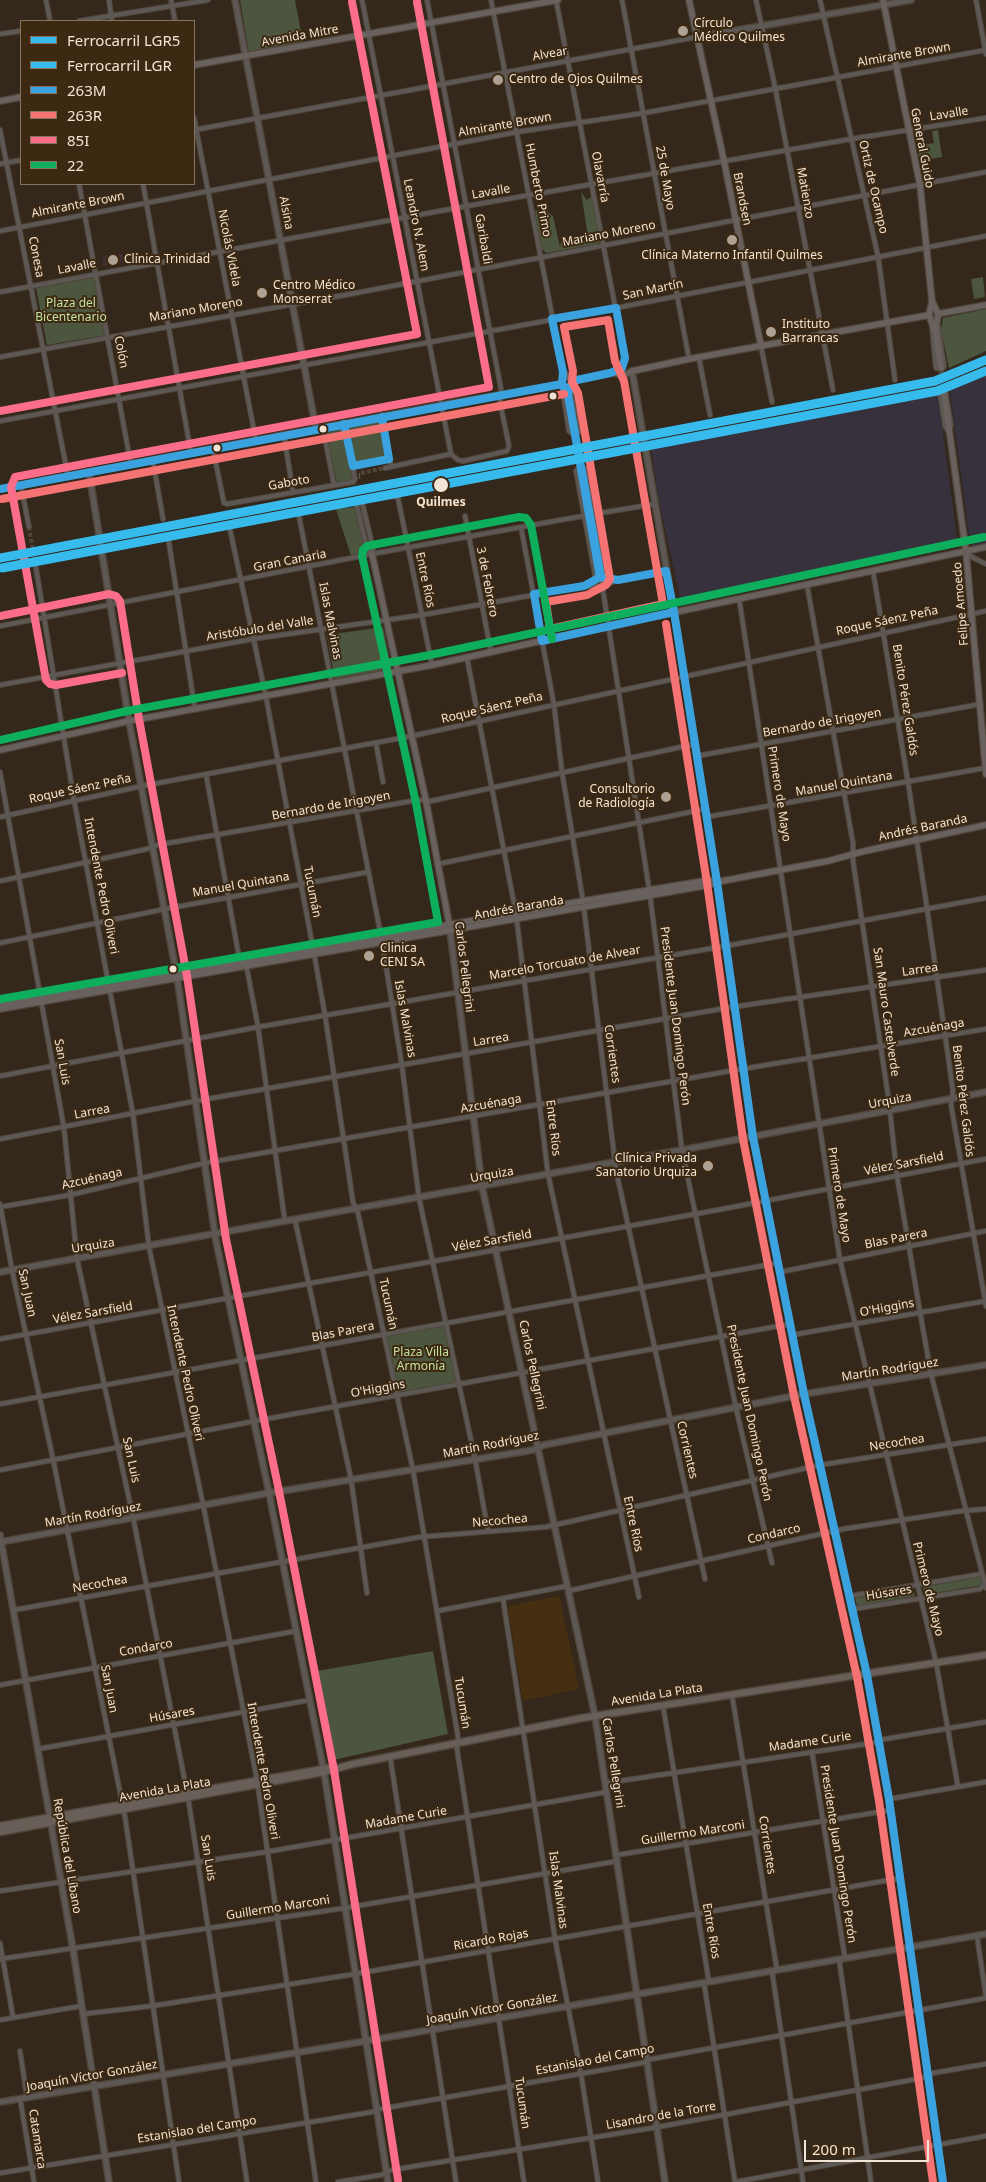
<!DOCTYPE html>
<html>
<head>
<meta charset="utf-8">
<style>
	body { margin:0 }
	#map { position:relative; width:986px; height:2182px; overflow:hidden; background:#33281b; font-family:"Noto Sans",sans-serif }
	canvas { display:block }
	.legend { position:absolute; left:20px; top:20px; width:175px; height:165px; box-sizing:border-box; background:#3d2911; border:1px solid #857460; margin:0; padding:6px 9px; list-style:none; font-size:15px; color:#f1e4d6 }
	.legend li { display:flex; align-items:center; gap:10px; height:25px }
	.legend b { width:25px; border:1px solid #857460 }
	.scale { position:absolute; left:804px; top:2140px; width:125px; height:22px; box-sizing:border-box; border:2px solid #f1e4d6; border-top:0; padding-left:6px; font-size:15px; line-height:18px; white-space:nowrap; color:#f1e4d6; -webkit-text-stroke:4px #3d2911; paint-order:stroke }
</style>
</head>
<body>
<div id="map">
<canvas width="986" height="2182"></canvas>
<ul class="legend">
<li><b style="height:6px;background:#37bbed"></b>Ferrocarril LGR5</li>
<li><b style="height:6px;background:#37bbed"></b>Ferrocarril LGR</li>
<li><b style="height:6px;background:#3aa2df"></b>263M</li>
<li><b style="height:6px;background:#f57373"></b>263R</li>
<li><b style="height:6px;background:#fb6d88"></b>85I</li>
<li><b style="height:6px;background:#0daf5c"></b>22</li>
</ul>
<div class="scale">200 m</div>
</div>
<script>
const g = document.querySelector('canvas').getContext('2d');
g.lineJoin = 'round';
function fillPath(path, color) { g.fillStyle = color; g.fill(path, 'evenodd'); }
const toPath = rows => new Path2D(rows.map(r => 'M' + r).join(''));
function strokePath(path, color, width, dash) { g.strokeStyle = color; g.lineWidth = width; g.lineCap = dash ? 'butt' : 'round'; g.setLineDash(dash || []); g.stroke(path); }
function write(font, color, halo, rows, align = 'center') {
  g.font = font + ' "Noto Sans",sans-serif'; g.lineWidth = 4; g.setLineDash([]); g.textBaseline = 'middle'; g.strokeStyle = halo; g.fillStyle = color; for (const [text, x, y, turn = 0] of rows) {
    g.save(); g.translate(x, y); g.rotate((+turn || 0) * Math.PI / 180); g.textAlign = isNaN(turn) ? turn : align; if (halo) g.strokeText(text, 0, 0); g.fillText(text, 0, 0); g.restore();
  }
}
fillPath(toPath([
	[558,1596,560,1598,579,1689,523,1701,508,1608,510,1606]
]), '#462e11');
fillPath(toPath([
	[986,367,986,544,973,547,970,543,949,384],
	[937,389,958,546,681,602,659,501,650,442]
]), '#36313d');
fillPath(toPath([
	[122,253,123,262,103,266,103,256]
]), '#402e31');
fillPath(toPath([
	[240,0,295,0,303,43,249,53],
	[938,130,942,157,920,161,917,146,934,143,932,131],
	[581,192,587,200,592,196,600,242,597,244,546,253,541,248,535,211,547,209,548,212,553,216,560,247,561,242,588,237],
	[95,277,106,335,47,345,36,288],
	[983,277,985,297,974,299,971,279],
	[986,309,986,351,949,368,941,330,943,318],
	[379,421,386,457,354,464,347,428],
	[342,429,353,480,337,484,326,433],
	[358,507,369,551,351,556,336,509],
	[383,627,392,670,335,681,327,635],
	[446,1324,459,1385,397,1396,384,1334],
	[980,1577,983,1585,924,1595,923,1587],
	[912,1588,915,1596,857,1606,855,1598],
	[433,1651,448,1734,329,1761,311,1672]
]), '#4c553e');
strokePath(toPath([
	[359,465,383,460],
	[361,473,385,468],
	[29,527,36,568]
]), '#504437', 4, [4, 2]);
strokePath(toPath([
	[941,368,944,392]
]), '#504437', 5.5, [5.5, 3]);
const minor = toPath([
	[46,0,50,21],
	[109,0,112,21],
	[171,0,175,21],
	[362,0,451,454],
	[427,0,501,389,500,402,509,446,507,451,463,461,458,460,451,454],
	[491,0,563,372],
	[556,0,625,358],
	[622,0,689,359],
	[756,0,775,87,833,390],
	[820,0,878,256,895,380],
	[976,0,986,54],
	[79,21,208,0],
	[0,34,21,31],
	[194,118,256,441],
	[0,130,68,476],
	[194,130,697,37],
	[0,164,21,160],
	[79,184,131,465],
	[143,184,191,453],
	[0,231,517,132,644,113,986,50],
	[0,292,467,206,851,139,986,118],
	[932,328,936,368,942,369,944,366,938,327],
	[761,346,772,402],
	[0,357,356,293,986,172],
	[699,358,710,415],
	[562,386,569,431,575,435,580,431,572,386],
	[945,389,951,425,949,433,945,426,940,392,945,389],
	[382,417,391,465],
	[0,421,616,308,986,236],
	[323,428,334,485],
	[284,436,293,492],
	[213,449,224,503,227,504,353,482,355,479,344,424],
	[153,461,163,519],
	[385,468,451,454],
	[21,485,29,527],
	[362,502,373,548,372,554],
	[356,503,367,549,372,554],
	[298,511,382,941,402,1066,419,1198,475,1459,488,1531],
	[594,514,655,504],
	[465,516,491,652],
	[521,527,554,705,562,772,583,901,616,1170,705,1579],
	[168,537,195,709],
	[966,552,972,557,986,564],
	[36,568,74,800,133,1114,149,1247,203,1504,257,1780,316,2182],
	[600,571,650,895,682,1150,736,1408,772,1563],
	[873,571,908,782,927,908,953,1091,951,1105,986,1306],
	[596,580,576,471,580,466,586,469,605,577],
	[807,585,853,843,853,861,889,1102,897,1176,920,1312,931,1374,986,1588],
	[739,598,840,1260,936,1662,958,1787],
	[0,626,377,553,583,516],
	[467,658,516,914,548,1174,639,1597],
	[432,665,398,498,394,496,298,511,234,522,229,525,266,697,313,948,325,1015,353,1202,358,1213,413,1470,458,1737,457,1749,524,2182],
	[0,685,253,639,422,615,584,586,603,586,618,580,666,571],
	[376,743,383,782],
	[697,756,981,704],
	[0,772,64,1128,77,1259,133,1517,188,1797,247,2182],
	[206,774,239,957,247,969,258,1027,285,1222],
	[0,817,142,786,412,736,986,611],
	[706,817,985,768],
	[438,864,705,809],
	[0,881,147,849,157,845,418,800,431,801,695,744],
	[0,943,165,909,369,872],
	[0,1076,258,1027,731,945,986,898],
	[0,1139,196,1101,726,1008,986,970],
	[0,1204,12,1270,53,1459,125,1817,179,2182],
	[0,1207,70,1195,205,1163,736,1070,986,1029],
	[295,1220,351,1479,367,1593],
	[780,1272,986,1231],
	[792,1335,986,1301],
	[0,1339,696,1214,986,1159],
	[0,1404,778,1263],
	[0,1470,255,1421,790,1324],
	[568,1591,843,1529,961,1511,986,1509],
	[850,1596,982,1574],
	[503,1599,555,1939,581,2074,598,2182],
	[853,1609,980,1589,986,1583],
	[14,1610,420,1537,546,1527,820,1465,986,1439],
	[437,1611,567,1586],
	[0,1685,296,1631],
	[732,1695,777,1970],
	[663,1706,709,1982],
	[38,1749,310,1700],
	[812,1752,845,1958],
	[390,1756,456,2182],
	[606,1783,873,1743,885,1739,986,1722],
	[889,1799,986,1782],
	[617,1855,891,1810],
	[0,1891,266,1852,607,1792],
	[977,1936,986,1997],
	[0,1943,13,2017],
	[0,1959,345,1908,618,1861],
	[839,1959,871,2182],
	[772,1971,803,2182],
	[704,1983,735,2182],
	[83,2014,152,2006,355,1974,901,1878],
	[0,2020,81,2006],
	[20,2051,27,2097],
	[20,2098,34,2182],
	[0,2173,372,2112,380,2109,642,2063,652,2059,986,1998],
	[338,2182,381,2175,391,2170,658,2127,922,2078,933,2073,986,2064],
	[735,2182,986,2136]
]);
const tertiary = toPath([
	[235,0,316,429],
	[697,37,911,0],
	[632,371,674,612],
	[89,472,129,721,177,977,216,1241,269,1493,324,1772,388,2182],
	[450,930,482,1186,595,1716,665,2182],
	[0,1272,682,1150,986,1092],
	[0,1535,73,1949,109,2182],
	[0,1542,269,1493,533,1450,544,1445,804,1394,986,1365],
	[0,2102,366,2041,986,1934]
]);
const secondary = toPath([
	[689,0,724,161,761,346],
	[883,0,920,185,932,301,929,315,936,335,941,368],
	[194,65,558,0],
	[0,101,21,97],
	[932,301,938,314,936,330],
	[938,314,986,305],
	[563,372,569,378,577,380,610,373,627,374,632,371,689,359,929,315],
	[563,372,562,384,568,395],
	[614,372,621,369,625,358],
	[944,392,966,552,986,774],
	[568,395,570,386,577,380],
	[0,489,442,405,562,384],
	[372,554,426,801,450,928],
	[674,612,717,882,753,1137,804,1394,867,1675,889,1799,943,2182],
	[0,750,129,721,432,665,609,626,986,547],
	[0,1004,583,901,710,880,717,882],
	[0,1009,709,885,717,882,828,861,865,851,986,825]
]);
const primary = toPath([
	[0,1826,329,1768],
	[0,1832,324,1772,353,1764,582,1718,986,1655]
]);
strokePath(minor, '#50463b', 6);
strokePath(tertiary, '#50463b', 8);
strokePath(secondary, '#50463b', 8);
strokePath(primary, '#50463b', 9);
strokePath(minor, '#5e5854', 4);
strokePath(tertiary, '#5e5854', 5);
strokePath(secondary, '#69615d', 5.5);
strokePath(primary, '#685f59', 6);
strokePath(toPath([
	[359,473,363,498]
]), '#6a635c', 1, [6, 6]);
const minorBridge = toPath([
	[568,399,600,571]
]);
strokePath(minorBridge, '#50463b', 6, []);
strokePath(minorBridge, '#5e5854', 4);
strokePath(toPath([
	[616,308,625,358,622,368,610,373,577,380,570,386,568,395,562,384,563,372,552,319,616,308],
	[568,395,600,571,600,577,568,395],
	[344,424,353,466,389,459,382,417],
	[0,489,562,384],
	[666,571,674,612,542,641,534,594,584,586,600,577,618,580,666,571],
	[674,612,717,882,753,1137,804,1394,867,1675,889,1799,943,2182]
]), '#3aa2df', 8);
strokePath(toPath([
	[608,320,615,361,624,381,663,604,550,629,546,602,587,595,606,585,610,579,578,393,572,382,573,371,564,327,608,320],
	[2,499,564,394],
	[666,624,707,883,743,1139,794,1396,857,1677,879,1801,933,2182]
]), '#f57373', 8);
strokePath(toPath([
	[0,411,417,334,352,2],
	[0,616,109,594,116,596,120,601,139,719,187,976,226,1239,279,1491,334,1770,398,2180],
	[122,673,56,685,50,684,46,680,11,487,15,477,489,387,417,2]
]), '#fb6d88', 8);
strokePath(toPath([
	[0,740,127,711,430,655,984,537],
	[0,999,438,922,416,803,362,556,363,550,367,546,519,517,526,518,531,525,552,639]
]), '#0daf5c', 8);
strokePath(toPath([
	[0,558,935,381,986,360]
]), '#37bbed', 9);
strokePath(toPath([
	[2,568,937,391,986,371]
]), '#37bbed', 9);
for (const [x, y, r, color] of [
	[683,31,6,"#aea295"],
	[498,80,6,"#aea295"],
	[732,240,6,"#aea295"],
	[113,260,6,"#aea295"],
	[262,293,6,"#aea295"],
	[771,332,6,"#aea295"],
	[553,396,4.5,"#f1e4d6"],
	[323,429,4.5,"#f1e4d6"],
	[217,448,4.5,"#f1e4d6"],
	[441,485,8,"#f1e4d6"],
	[666,797,6,"#aea295"],
	[369,956,6,"#aea295"],
	[173,969,4.5,"#f1e4d6"],
	[708,1166,6,"#aea295"]
]) { const dot = new Path2D(); dot.arc(x, y, r, 0, 2 * Math.PI); g.fillStyle = color; g.fill(dot); strokePath(dot, '#3d2911', 2); }
write('12px', '#f1e4d6', '#3d2911', [
	["Círculo",694,24],
	["Médico Quilmes",694,38],
	["Centro de Ojos Quilmes",509,80],
	["Clínica Materno Infantil Quilmes",732,256,"center"],
	["Clínica Trinidad",124,260],
	["Centro Médico",273,286],
	["Monserrat",273,300],
	["Instituto",782,325],
	["Barrancas",782,339],
	["Consultorio",655,790,"right"],
	["de Radiología",655,804,"right"],
	["Clinica",380,949],
	["CENI SA",380,963],
	["Clínica Privada",697,1159,"right"],
	["Sanatorio Urquiza",697,1173,"right"]
], 'left');
write('12px', '#f1e4d6', '#3d2911', [
	["Avenida Mitre",300,36,-10],
	["Alvear",550,54,-10],
	["Almirante Brown",904,55,-10],
	["Lavalle",949,114,-9],
	["Almirante Brown",505,125,-10],
	["General Guido",922,148,79],
	["Olavarría",600,177,79],
	["25 de Mayo",665,178,80],
	["Ortiz de Ocampo",873,187,77],
	["Humberto Primo",538,190,79],
	["Lavalle",491,192,-10],
	["Matienzo",805,193,80],
	["Brandsen",742,199,79],
	["Almirante Brown",78,205,-11],
	["Alsina",286,213,79],
	["Leandro N. Alem",416,225,79],
	["Mariano Moreno",609,234,-11],
	["Garibaldi",483,239,80],
	["Nicolás Videla",229,248,79],
	["Conesa",36,257,79],
	["Lavalle",77,267,-11],
	["San Martín",653,290,-12],
	["Mariano Moreno",196,310,-10],
	["Colón",121,352,79],
	["Gaboto",289,483,-10],
	["Gran Canaria",290,561,-11],
	["Entre Ríos",425,580,78],
	["3 de Febrero",487,582,79],
	["Felipe Amoedo",961,604,-95],
	["Islas Malvinas",330,621,79],
	["Roque Sáenz Peña",887,621,-12],
	["Aristóbulo del Valle",260,629,-9],
	["Benito Pérez Galdós",905,700,81],
	["Roque Sáenz Peña",492,708,-13],
	["Bernardo de Irigoyen",822,723,-10],
	["Manuel Quintana",844,784,-10],
	["Roque Sáenz Peña",80,789,-12],
	["Primero de Mayo",779,794,81],
	["Bernardo de Irigoyen",331,806,-10],
	["Andrés Baranda",923,828,-12],
	["Manuel Quintana",241,885,-10],
	["Intendente Pedro Oliveri",101,886,79],
	["Tucumán",312,892,79],
	["Andrés Baranda",519,908,-10],
	["Marcelo Torcuato de Alvear",565,963,-10],
	["Carlos Pellegrini",464,967,83],
	["Larrea",920,970,-8],
	["San Mauro Castelverde",886,1012,82],
	["Presidente Juan Domingo Perón",675,1016,83],
	["Islas Malvinas",405,1019,80],
	["Azcuénaga",934,1028,-10],
	["Larrea",491,1040,-9],
	["Corrientes",612,1054,82],
	["San Luis",62,1062,80],
	["Urquiza",890,1101,-11],
	["Benito Pérez Galdós",963,1101,83],
	["Azcuénaga",491,1104,-10],
	["Larrea",92,1112,-11],
	["Entre Ríos",553,1128,83],
	["Vélez Sarsfield",904,1164,-11],
	["Urquiza",492,1175,-10],
	["Azcuénaga",92,1179,-13],
	["Primero de Mayo",839,1195,81],
	["Blas Parera",896,1239,-11],
	["Vélez Sarsfield",492,1241,-10],
	["Urquiza",93,1246,-9],
	["San Juan",27,1293,78],
	["Tucumán",388,1304,78],
	["O'Higgins",887,1308,-10],
	["Vélez Sarsfield",93,1313,-10],
	["Blas Parera",343,1332,-11],
	["Carlos Pellegrini",532,1365,78],
	["Martín Rodríguez",890,1370,-9],
	["Intendente Pedro Oliveri",185,1373,78],
	["O'Higgins",378,1389,-10],
	["Presidente Juan Domingo Perón",749,1413,78],
	["Necochea",897,1443,-9],
	["Martín Rodríguez",491,1445,-11],
	["Corrientes",687,1450,77],
	["San Luis",131,1460,78],
	["Martín Rodríguez",93,1515,-10],
	["Necochea",500,1521,-5],
	["Entre Ríos",633,1524,78],
	["Condarco",774,1534,-13],
	["Necochea",100,1584,-10],
	["Primero de Mayo",928,1589,76],
	["Húsares",889,1593,-9],
	["Condarco",146,1648,-10],
	["San Juan",109,1689,79],
	["Avenida La Plata",657,1695,-9],
	["Tucumán",462,1703,81],
	["Húsares",172,1715,-10],
	["Madame Curie",810,1742,-8],
	["Carlos Pellegrini",613,1763,81],
	["Intendente Pedro Oliveri",263,1771,80],
	["Avenida La Plata",165,1790,-10],
	["Madame Curie",406,1818,-10],
	["Guillermo Marconi",693,1833,-9],
	["Corrientes",767,1845,81],
	["Presidente Juan Domingo Perón",838,1854,81],
	["República del Líbano",67,1856,80],
	["San Luis",208,1858,81],
	["Islas Malvinas",558,1890,82],
	["Guillermo Marconi",278,1908,-9],
	["Entre Ríos",711,1931,80],
	["Ricardo Rojas",491,1940,-10],
	["Joaquín Víctor González",492,2009,-10],
	["Estanislao del Campo",595,2060,-11],
	["Joaquín Víctor González",92,2076,-10],
	["Tucumán",522,2103,82],
	["Lisandro de la Torre",661,2116,-10],
	["Estanislao del Campo",197,2130,-9],
	["Catamarca",37,2139,81]
]);
write('12px', '#c2e3a1', '#3d2911', [
	["Plaza del",71,304],
	["Bicentenario",71,318],
	["Plaza Villa",421,1353],
	["Armonía",421,1367]
]);
write('bold 12px', '#f1e4d6', '#3d2911', [
	["Quilmes",441,503]
]);
</script>
</body>
</html>
